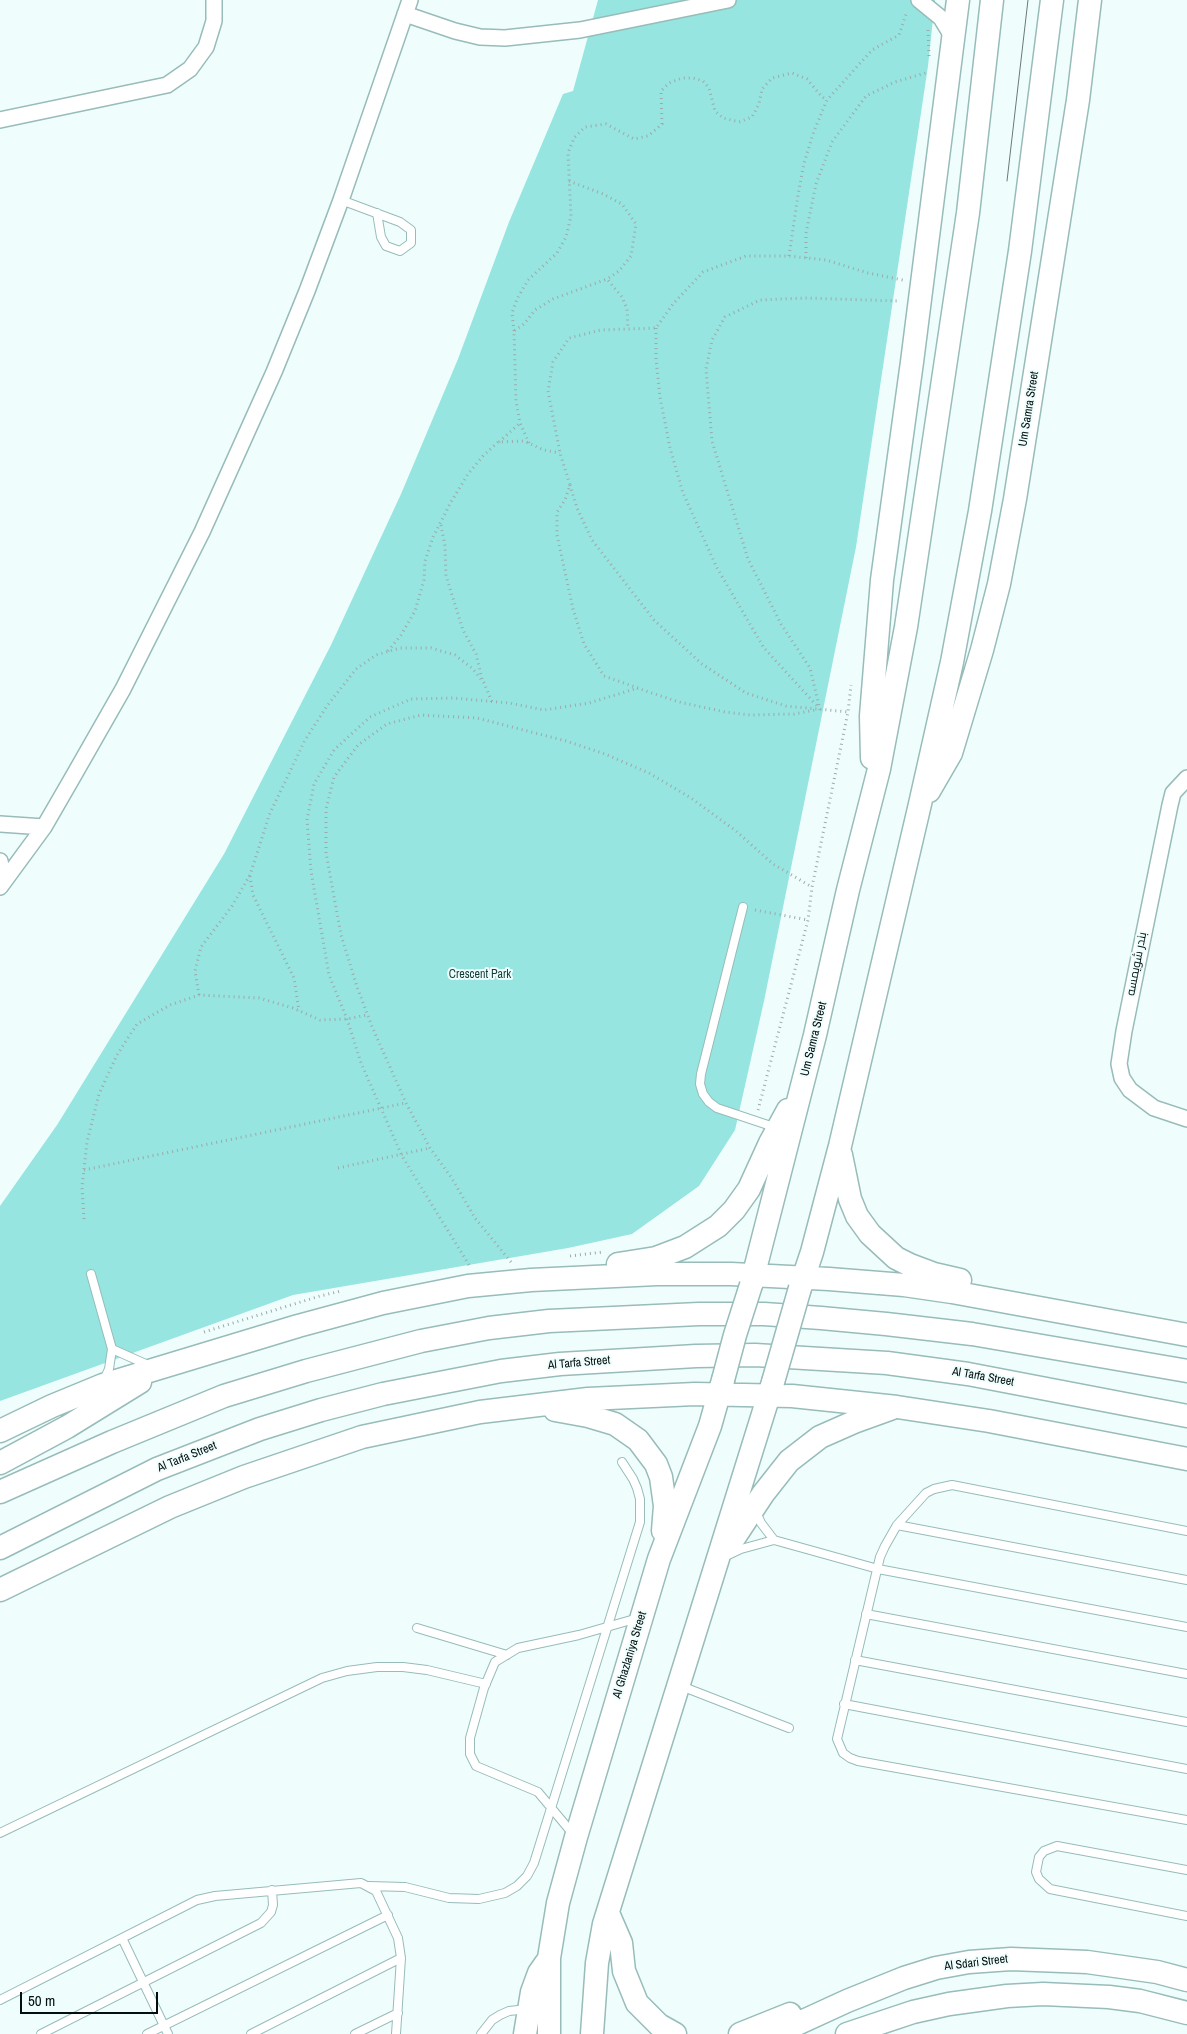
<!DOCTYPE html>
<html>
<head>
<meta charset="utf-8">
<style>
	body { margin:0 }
	#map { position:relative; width:1187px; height:2034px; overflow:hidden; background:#effefd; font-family:"Archivo Narrow",sans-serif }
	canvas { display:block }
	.scale { position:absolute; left:20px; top:1992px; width:138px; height:22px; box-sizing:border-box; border:2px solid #030f0f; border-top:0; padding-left:6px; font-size:15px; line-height:18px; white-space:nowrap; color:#030f0f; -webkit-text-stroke:4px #effefd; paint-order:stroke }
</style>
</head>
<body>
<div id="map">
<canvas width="1187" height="2034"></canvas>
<div class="scale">50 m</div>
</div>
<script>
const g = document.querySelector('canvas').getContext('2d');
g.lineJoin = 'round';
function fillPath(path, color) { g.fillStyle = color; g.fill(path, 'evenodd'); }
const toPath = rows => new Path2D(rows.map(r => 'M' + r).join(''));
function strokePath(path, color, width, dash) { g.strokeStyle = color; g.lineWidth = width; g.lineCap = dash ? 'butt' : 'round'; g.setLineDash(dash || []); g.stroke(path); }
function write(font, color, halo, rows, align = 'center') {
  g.font = font + ' "Archivo Narrow",Cairo,sans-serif'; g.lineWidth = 4; g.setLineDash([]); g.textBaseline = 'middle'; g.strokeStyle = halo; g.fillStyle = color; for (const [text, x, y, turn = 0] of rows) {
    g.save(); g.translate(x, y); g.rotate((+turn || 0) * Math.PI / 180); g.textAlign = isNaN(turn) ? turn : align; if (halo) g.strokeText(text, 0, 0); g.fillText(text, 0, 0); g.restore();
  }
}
fillPath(toPath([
	[598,0,935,0,928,66,856,547,764,1001,735,1130,699,1186,632,1234,568,1248,293,1295,0,1401,0,1206,57,1125,224,854,331,645,401,494,458,359,509,222,563,94,573,91]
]), '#96e5e0');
const lane = toPath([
	[341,200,400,222,411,230,411,243,400,251,386,246,381,237,377,213],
	[743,907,701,1074,700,1084,703,1094,709,1102,717,1108,777,1128],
	[91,1274,112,1349,109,1369,104,1380],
	[112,1349,148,1365],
	[755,1510,761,1523,774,1540],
	[897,1525,1187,1580],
	[1187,1531,952,1485,934,1489,926,1493,897,1525,885,1546,880,1557,837,1739,843,1753,850,1758,858,1761,1187,1820],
	[724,1557,741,1549,774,1540,878,1569,1187,1627],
	[866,1614,1187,1674],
	[417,1628,507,1655],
	[855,1660,1187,1722],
	[681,1686,789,1728],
	[844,1704,1187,1769],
	[0,1833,322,1678,347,1671,377,1667,403,1667,427,1670,486,1684],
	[573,1834,538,1792,476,1766,470,1754,470,1738,484,1688,495,1662,518,1648,579,1635,638,1618],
	[1187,1870,1057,1846,1044,1851,1039,1857,1036,1872,1039,1879,1050,1889,1187,1916],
	[369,1886,405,1887,449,1898,479,1899,505,1893,517,1886,527,1876,534,1863,640,1522,640,1499,637,1488,633,1479,622,1462],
	[122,1938,168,2034],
	[0,2000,197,1900,215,1896,361,1883,376,1891,398,1938,401,1958,396,2034],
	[41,2034,261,1923,271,1912,273,1905,272,1890],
	[147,2034,388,1915],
	[251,2034,401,1958],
	[355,2034,398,2013],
	[481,2034,492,2020,500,2015,509,2011,528,2009]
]);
const street = toPath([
	[919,0,941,18,952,36],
	[405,14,455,31,480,37,505,38,580,30,728,0],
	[0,120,167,85,190,69,206,47,214,21,214,0],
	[1187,778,1173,793,1170,805,1124,1031,1119,1064,1122,1078,1130,1090,1154,1108,1187,1119],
	[0,824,44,827],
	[0,861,4,881],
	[0,887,44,827,74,775,123,689,202,532,274,372,307,291,341,200,410,0]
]);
const secondary = toPath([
	[872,758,871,716,882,580,912,362,958,0],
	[929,791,951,753,982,650,999,584,1015,499,1078,100,1090,0],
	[841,1155,850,1199,857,1216,870,1234,896,1258,910,1265,934,1274,960,1280],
	[618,1264,656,1258,685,1247,718,1226,734,1210,749,1189,770,1143,788,1110],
	[751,1285,815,1035,848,890,879,769,906,627,968,213,992,0],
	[800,1288,812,1252,840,1146,920,804,952,662,980,511,1020,251,1052,0],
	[555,1410,588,1416,615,1424,638,1440,656,1464,661,1477,665,1506,663,1531],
	[0,1431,52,1406,103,1385,298,1326,383,1303,468,1286,531,1280,657,1274,731,1274,829,1279,904,1285,952,1292,1187,1335],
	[0,1463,67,1427,140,1382],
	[0,1492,112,1442,224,1396,306,1371,421,1341,489,1328,549,1321,699,1314,764,1314,821,1318,886,1324,972,1334,1187,1371],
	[732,1541,763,1494,789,1461,820,1437,854,1422,890,1409],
	[0,1548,157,1469,260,1429,321,1410,383,1394,501,1371,560,1364,696,1356,755,1355,887,1363,968,1374,1187,1416],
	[0,1590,170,1507,244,1477,362,1437,480,1412,588,1399,695,1394,792,1396,897,1407,989,1421,1187,1459],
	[608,1913,621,1943,624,1971,637,2003,659,2025,675,2034],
	[525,2034,532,1992,539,1973,546,1963],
	[549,2034,549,1958,558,1903,576,1837,659,1559,710,1426,723,1380],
	[592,2034,597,1963,604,1924,773,1382],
	[740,2034,790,2014],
	[775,2034,847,2001,904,1978,936,1968,969,1962,1011,1959,1087,1962,1157,1972,1187,1980],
	[847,2034,913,2012,949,2004,1007,1996,1043,1994,1109,1997,1140,2001,1187,2013]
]);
strokePath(lane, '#97bcb9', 10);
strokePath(street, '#97bcb9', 18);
strokePath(secondary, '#97bcb9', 25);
strokePath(toPath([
	[928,30,929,56],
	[569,181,603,194,622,204,636,224,631,256,619,271,607,279],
	[789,256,798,195,804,163,814,131,827,100,872,50,899,35,907,11],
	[806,258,806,233,816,184,832,142,866,96,895,82,929,72],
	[656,328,656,359,660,397,670,448,683,493,717,568,764,648,819,708],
	[514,331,512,313,517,299,528,280,557,253,566,237,571,216,568,153,574,138,585,127,606,124,634,139,648,136,662,124,661,91,669,83,682,78,693,78,703,81,709,88,715,111,723,118,739,122,752,117,759,104,762,89,772,78,792,73,807,79,822,97,827,100],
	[499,442,520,423],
	[529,443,520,423,516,401,514,331,524,324,535,310,553,299,607,279,622,297,627,309,628,329],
	[570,485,577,508,592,540,654,620,702,664,746,693,786,706,849,712],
	[441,525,445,546,446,576,463,630,476,654,482,679],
	[388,651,401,635,415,611,424,580,425,561,433,537,451,502,468,474,483,456,498,442,524,441,544,450,560,453],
	[637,688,679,702,725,712,750,715,794,714,815,710],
	[638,688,604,676,584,644,573,609,557,535,557,512,565,500,570,485,560,453,548,391,553,362,569,338,601,330,656,328,673,304,703,272,746,256,789,256,826,260,868,273,903,280],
	[820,710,810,668,781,624,748,559,712,441,706,369,712,340,725,317,760,300,805,298,900,301],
	[250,876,253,895,294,978,299,1011],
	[755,910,808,920],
	[199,995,195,971,201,947,232,906,250,875,270,813,305,740,327,706,356,669,376,655,400,648,431,648,455,655,473,669,484,683,492,702],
	[758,1110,808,920,812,887,848,712,851,685],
	[338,1168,430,1148],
	[84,1170,406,1103],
	[84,1219,82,1187,87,1142,99,1094,117,1055,137,1024,170,1005,199,995,259,998,293,1008,320,1020,347,1019,367,1015],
	[570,1256,603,1252],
	[511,1262,475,1218,451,1177,430,1148,406,1103,373,1029,357,987,341,935,326,853,326,809,334,777,358,745,387,724,421,715,477,718,566,741,605,754,649,773,691,798,736,831,773,864,812,887],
	[469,1265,402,1156,361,1063,347,1019,329,975,311,871,307,820,314,784,334,750,370,717,411,699,453,698,509,703,544,710,589,703,638,688],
	[204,1332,320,1296,341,1291]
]), '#9caaa9', 3, [1, 4]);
strokePath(lane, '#fff', 8);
strokePath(street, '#fff', 15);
strokePath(secondary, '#fff', 22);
strokePath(toPath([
	[1007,181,1028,0]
]), '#6b7878', 1);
const secondaryBridge = toPath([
	[723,1380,735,1335,751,1285],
	[773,1382,800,1288]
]);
strokePath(secondaryBridge, '#97bcb9', 25, []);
strokePath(secondaryBridge, '#fff', 22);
write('12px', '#030f0f', '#effefd', [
	["Um Samra Street",1029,409,-81],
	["بندر شويمسه",1137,964,-79],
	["Um Samra Street",814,1039,-76],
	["Al Tarfa Street",579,1363,-5],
	["Al Tarfa Street",983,1377,10],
	["Al Tarfa Street",187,1457,-22],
	["Al Ghazlaniya Street",630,1655,-73],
	["Al Sdari Street",976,1963,-7]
]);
write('12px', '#103b39', '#effefd', [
	["Crescent Park",480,975]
]);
</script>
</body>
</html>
